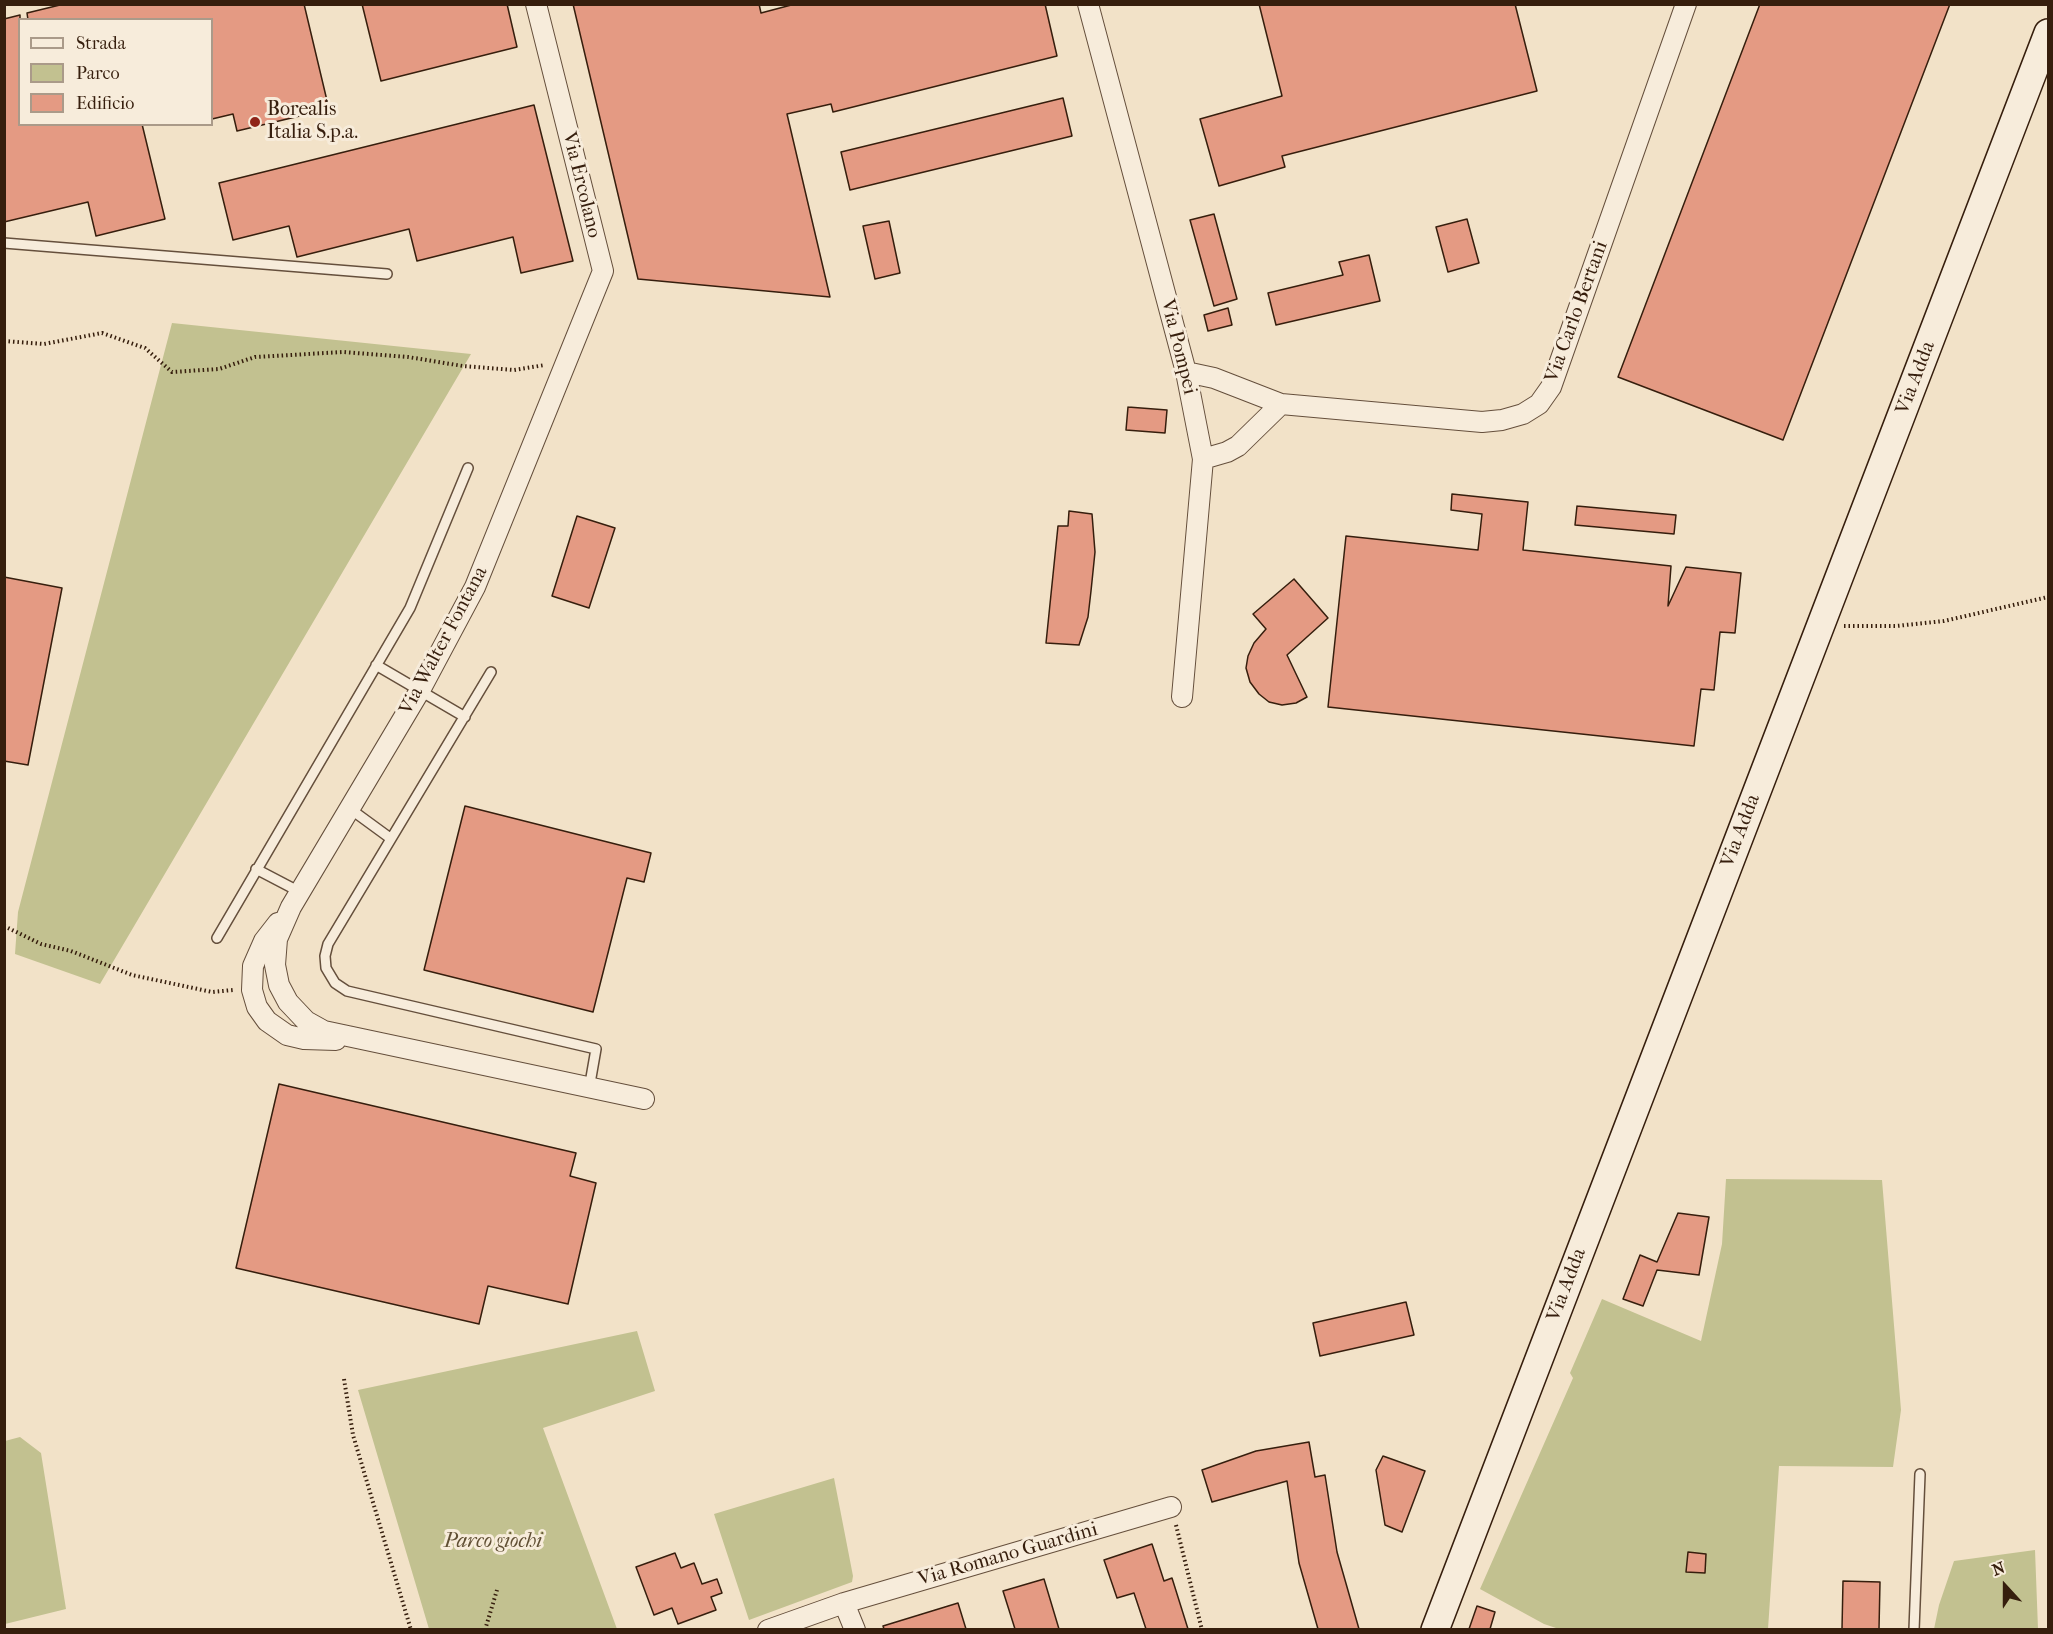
<!DOCTYPE html>
<html>
<head>
<meta charset="utf-8">
<style>
	body { margin:0 }
	#map { position:relative; width:2053px; height:1634px; overflow:hidden; background:#f2e2c8; font-family:"IM FELL French Canon",serif }
	canvas { display:block }
	.frame { position:absolute; inset:0; border:6px solid #361e0d; pointer-events:none }
	.legend { position:absolute; left:18px; top:18px; width:195px; height:108px; box-sizing:border-box; background:#f7ecdb; border:2px solid #aa9a89; margin:0; padding:8px 10px; list-style:none; font-size:18px; color:#361e0d }
	.legend li { display:flex; align-items:center; gap:12px; height:30px }
	.legend b { width:30px; border:2px solid #aa9a89 }
	.north { position:absolute; left:1975px; top:1556px; width:60px; height:60px; -webkit-text-stroke:4px #f7ecdb; paint-order:stroke; rotate:339deg; font-size:16px; font-weight:700; line-height:24px; text-align:center; color:#361e0d }
	.north::after { content:''; display:block; margin:auto; width:21px; height:27px; background:#361e0d; clip-path:polygon(50% 0,100% 100%,50% 72%,0 100%) }
</style>
</head>
<body>
<div id="map">
<canvas width="2053" height="1634"></canvas>
<div class="frame"></div>
<ul class="legend">
<li><b style="height:8px;background:#f7ecdb"></b>Strada</li>
<li><b style="height:16px;background:#c2c190"></b>Parco</li>
<li><b style="height:16px;background:#e49a83"></b>Edificio</li>
</ul>
<div class="north">N</div>
</div>
<script>
const g = document.querySelector('canvas').getContext('2d');
g.lineJoin = 'round';
function fillPath(path, color) { g.fillStyle = color; g.fill(path, 'evenodd'); }
const toPath = rows => new Path2D(rows.map(r => 'M' + r).join(''));
function strokePath(path, color, width, dash) { g.strokeStyle = color; g.lineWidth = width; g.lineCap = dash ? 'butt' : 'round'; g.setLineDash(dash || []); g.stroke(path); }
function write(font, color, halo, rows, align = 'center') {
  g.font = font + ' "IM FELL French Canon",serif'; g.lineWidth = 6; g.setLineDash([]); g.textBaseline = 'middle'; g.strokeStyle = halo; g.fillStyle = color; for (const [text, x, y, turn = 0] of rows) {
    g.save(); g.translate(x, y); g.rotate((+turn || 0) * Math.PI / 180); g.textAlign = isNaN(turn) ? turn : align; if (halo) g.strokeText(text, 0, 0); g.fillText(text, 0, 0); g.restore();
  }
}
fillPath(toPath([
	[172,323,471,354,100,984,15,954,18,912],
	[1726,1179,1882,1180,1901,1410,1893,1467,1779,1466,1768,1629,1559,1629,1544,1624,1480,1589,1573,1378,1570,1373,1602,1299,1701,1341,1722,1244],
	[637,1331,655,1391,543,1428,617,1629,429,1629,358,1390],
	[20,1437,41,1453,66,1609,5,1624,5,1441],
	[834,1478,853,1576,852,1582,749,1620,714,1514],
	[2035,1550,2038,1629,1934,1629,1939,1605,1954,1561]
]), '#c2c190');
const building = toPath([
	[64,4,304,4,329,109,237,131,233,114,212,119,212,20,28,20,27,13,64,4],
	[362,4,507,4,517,47,381,81,362,4],
	[573,4,759,4,761,13,795,4,1045,4,1057,56,833,112,831,104,787,114,830,297,638,279,573,4],
	[1259,4,1515,4,1537,91,1282,156,1285,167,1219,186,1200,119,1282,96,1259,4],
	[1760,4,1950,4,1783,440,1618,377,1760,4],
	[20,15,20,124,142,124,165,219,96,236,88,202,4,222,4,19,20,15],
	[1063,98,1072,136,850,190,841,152,1063,98],
	[534,105,573,261,521,273,513,237,417,261,409,229,297,257,289,226,233,240,219,183,534,105],
	[1214,214,1237,299,1214,306,1190,220,1214,214],
	[1467,219,1479,263,1448,272,1436,227,1467,219],
	[889,221,900,273,875,279,863,226,889,221],
	[1369,255,1380,301,1276,325,1268,293,1343,275,1339,262,1369,255],
	[1228,308,1232,325,1208,331,1204,315,1228,308],
	[1128,407,1167,410,1165,433,1126,430,1128,407],
	[1452,494,1528,502,1523,550,1671,566,1668,606,1686,567,1741,573,1735,633,1720,632,1714,690,1701,689,1694,746,1328,707,1346,536,1478,550,1482,514,1451,510,1452,494],
	[1577,506,1676,515,1674,534,1575,525,1577,506],
	[1069,511,1092,514,1095,552,1091,591,1088,617,1079,645,1046,643,1058,526,1068,526,1069,511],
	[577,516,615,528,589,608,552,596,577,516],
	[4,577,62,588,28,765,4,761,4,577],
	[1294,579,1328,618,1287,655,1307,697,1296,703,1282,705,1269,702,1259,694,1250,682,1246,668,1248,656,1254,643,1266,629,1253,614,1294,579],
	[465,806,651,853,644,882,627,878,593,1012,424,970,465,806],
	[279,1084,576,1153,570,1176,596,1183,568,1304,488,1286,479,1324,236,1268,279,1084],
	[1678,1213,1709,1217,1699,1275,1657,1270,1643,1306,1623,1299,1640,1255,1657,1262,1678,1213],
	[1406,1302,1414,1335,1320,1356,1313,1323,1406,1302],
	[1309,1442,1315,1477,1325,1475,1337,1552,1359,1629,1318,1629,1299,1563,1287,1481,1212,1502,1202,1470,1256,1451,1309,1442],
	[1383,1456,1425,1471,1402,1532,1385,1525,1376,1470,1383,1456],
	[1152,1544,1164,1581,1172,1578,1188,1629,1146,1629,1134,1593,1117,1598,1104,1560,1152,1544],
	[1688,1552,1706,1554,1705,1573,1686,1572,1688,1552],
	[675,1553,681,1568,694,1563,702,1584,717,1579,722,1593,711,1597,716,1610,678,1624,672,1608,654,1615,636,1567,675,1553],
	[1044,1579,1059,1629,1015,1629,1003,1591,1044,1579],
	[1843,1581,1880,1582,1879,1629,1842,1629,1843,1581],
	[958,1603,966,1629,884,1629,883,1626,958,1603],
	[1477,1606,1495,1612,1490,1629,1469,1629,1477,1606]
]);
fillPath(building, '#e49a83');
strokePath(building, '#361e0d', 1.5);
const service = toPath([
	[4,243,387,274],
	[376,665,465,717],
	[491,672,328,944,325,956,326,968,335,983,347,991,596,1049,589,1089],
	[349,808,390,838],
	[256,869,300,892],
	[217,938,410,608,468,468],
	[1914,1630,1920,1474]
]);
const minor = toPath([
	[536,4,603,271,475,587,419,692,291,907,277,939,275,965,279,985,288,1002,306,1021,324,1031,644,1099],
	[1088,4,1186,372,1203,459,1182,697],
	[1186,372,1214,378,1281,404,1482,422,1502,420,1523,414,1539,404,1551,387,1686,4],
	[1203,459,1227,452,1238,446,1281,404],
	[278,923,264,941,253,966,252,990,257,1007,267,1021,287,1035,304,1039,336,1040],
	[844,1603,855,1630],
	[768,1630,844,1603,1171,1507]
]);
const secondary = toPath([
	[1435,1630,2048,33]
]);
strokePath(service, '#654f3c', 12);
strokePath(minor, '#654f3c', 22);
strokePath(secondary, '#361e0d', 30);
strokePath(toPath([
	[4,341,44,344,102,333,145,348,172,372,219,369,255,357,343,352,408,357,463,366,514,370,545,365],
	[1844,626,1896,626,1944,621,2048,597],
	[4,926,41,944,71,951,132,975,212,992,233,990],
	[344,1379,353,1435,411,1630],
	[1176,1525,1202,1630],
	[485,1630,497,1590]
]), '#361e0d', 4, [1.5, 3]);
strokePath(service, '#f7ecdb', 9);
strokePath(minor, '#f7ecdb', 20);
strokePath(secondary, '#f7ecdb', 27);
for (const [x, y, r, color] of [
	[255,122,6,"#8f2418"]
]) { const dot = new Path2D(); dot.arc(x, y, r, 0, 2 * Math.PI); g.fillStyle = color; g.fill(dot); strokePath(dot, '#f7ecdb', 2); }
write('20px', '#361e0d', '#f7ecdb', [
	["Borealis",267,110],
	["Italia S.p.a.",267,133]
], 'left');
write('20px', '#361e0d', '#f7ecdb', [
	["Via Ercolano",581,185,76],
	["Via Carlo Bertani",1577,312,-70],
	["Via Pompei",1178,347,76],
	["Via Adda",1916,378,-69],
	["Via Walter Fontana",444,641,-62],
	["Via Adda",1741,831,-69],
	["Via Adda",1567,1285,-69],
	["Via Romano Guardini",1008,1555,-16]
]);
write('italic 20px', '#604f34', '#f7ecdb', [
	["Parco giochi",493,1542]
]);
</script>
</body>
</html>
